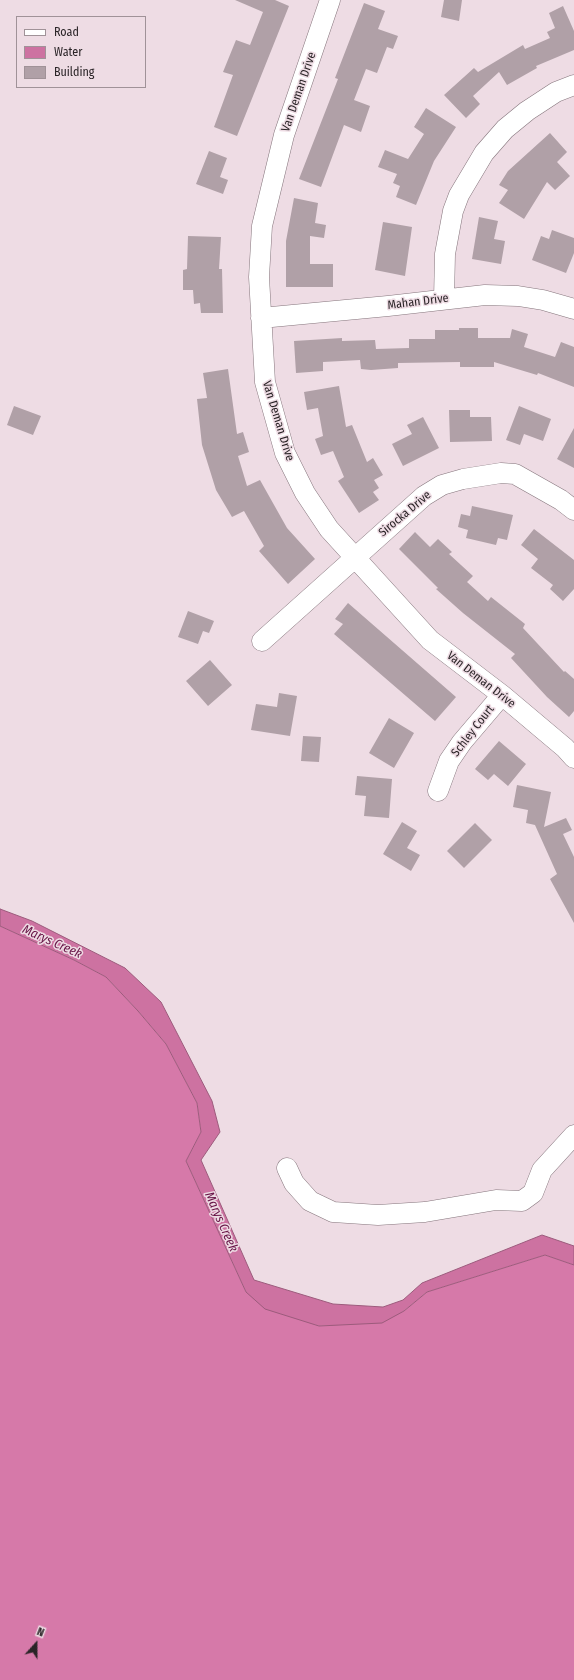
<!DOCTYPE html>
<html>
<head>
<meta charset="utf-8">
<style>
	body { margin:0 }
	#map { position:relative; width:574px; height:1680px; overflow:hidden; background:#eedce4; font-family:"Fira Sans Condensed",sans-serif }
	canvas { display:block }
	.legend { position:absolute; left:16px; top:16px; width:130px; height:72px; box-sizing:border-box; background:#eedce4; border:1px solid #a09298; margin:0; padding:5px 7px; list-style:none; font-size:12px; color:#2a2427 }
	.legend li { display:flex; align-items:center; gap:8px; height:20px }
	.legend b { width:20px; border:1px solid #a09298 }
	.north { position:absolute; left:16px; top:1624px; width:40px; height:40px; -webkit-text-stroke:3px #eedce4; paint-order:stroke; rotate:21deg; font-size:11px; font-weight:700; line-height:16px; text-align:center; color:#2a2427 }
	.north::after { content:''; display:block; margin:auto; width:14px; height:18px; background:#2a2427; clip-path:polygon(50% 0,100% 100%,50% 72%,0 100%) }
</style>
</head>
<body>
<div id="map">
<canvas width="574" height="1680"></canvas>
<ul class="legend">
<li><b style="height:5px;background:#fff"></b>Road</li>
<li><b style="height:11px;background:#cd72a1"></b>Water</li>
<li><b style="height:11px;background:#b0a0a7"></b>Building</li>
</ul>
<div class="north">N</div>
</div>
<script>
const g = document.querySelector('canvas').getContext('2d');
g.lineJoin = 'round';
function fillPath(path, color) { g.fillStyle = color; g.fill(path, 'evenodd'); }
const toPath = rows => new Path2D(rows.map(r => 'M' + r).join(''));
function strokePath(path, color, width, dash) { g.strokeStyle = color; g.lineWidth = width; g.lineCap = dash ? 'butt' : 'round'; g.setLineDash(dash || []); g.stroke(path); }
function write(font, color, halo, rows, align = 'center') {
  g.font = font + ' "Fira Sans Condensed",sans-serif'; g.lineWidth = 3; g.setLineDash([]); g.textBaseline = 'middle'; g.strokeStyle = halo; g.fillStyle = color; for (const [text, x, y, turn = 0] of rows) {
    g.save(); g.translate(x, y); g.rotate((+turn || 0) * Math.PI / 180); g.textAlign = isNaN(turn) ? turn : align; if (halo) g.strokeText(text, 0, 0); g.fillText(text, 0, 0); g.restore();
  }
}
fillPath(toPath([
	[0,926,74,960,106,977,138,1011,166,1044,197,1103,201,1132,186,1161,246,1292,319,1326,343,1324,404,1311,427,1292,545,1255,574,1265,574,1680,0,1680]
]), '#d679a9');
const water = toPath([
	[0,909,32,921,125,968,161,1002,212,1101,220,1132,201,1160,254,1280,333,1304,383,1307,403,1300,422,1283,542,1235,574,1246,574,1265,545,1255,427,1292,404,1311,382,1323,319,1326,265,1309,246,1292,186,1161,201,1132,197,1103,166,1044,138,1011,106,977,74,960,0,926,0,909]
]);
fillPath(water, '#cd72a1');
strokePath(water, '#9c5b7c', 1);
fillPath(toPath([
	[235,0,275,0,289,6,237,136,214,127,233,75,223,72,236,40,250,45,263,12],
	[444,0,462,0,459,21,441,17],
	[364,3,385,11,378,29,398,36,393,49,387,47,377,73,366,69,354,100,370,106,361,132,344,125,321,187,299,179,338,79,335,78],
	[563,6,574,31,574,50,536,66,537,68,507,85,499,72,473,96,480,104,466,118,444,95,474,68,478,72,523,45,525,49,550,38,547,32,555,28,549,13],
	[426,108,456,127,434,161,416,205,396,197,400,186,393,183,397,174,378,167,385,150,408,159,424,134,414,127],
	[550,133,567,152,557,162,570,176,555,190,547,182,524,219,499,203,508,190,499,185,508,171],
	[209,151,227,158,220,177,228,180,223,194,196,184],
	[294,198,318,203,315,223,326,225,324,238,310,236,310,264,333,264,333,287,286,287,286,241],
	[479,217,498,221,494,239,505,241,501,264,472,259],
	[383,222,412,227,405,276,375,270],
	[552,230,574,238,574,253,566,273,532,260,541,236,549,239],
	[188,236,221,237,219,269,222,269,223,313,201,313,200,303,194,304,193,290,183,290,183,270,187,269],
	[459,328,478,328,478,338,510,338,512,329,528,334,524,347,555,357,561,342,574,347,574,387,538,373,537,375,494,362,494,367,460,367,460,362,398,363,398,368,371,370,361,369,360,360,323,362,323,371,296,373,294,341,342,338,342,341,375,340,376,349,409,348,409,339,435,339,435,330,459,330],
	[228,369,237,434,243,432,249,452,238,456,247,486,260,480,287,528,315,559,288,584,259,551,264,546,244,511,232,517,216,490,202,445,197,399,207,398,203,373],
	[339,386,346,427,352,425,367,462,373,458,383,475,374,480,379,488,373,492,379,500,359,513,338,481,344,477,333,451,321,455,315,439,323,436,318,408,307,410,304,392],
	[14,406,41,416,33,435,7,425],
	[519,406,551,419,543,441,524,434,520,445,506,440],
	[449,410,470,410,470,417,491,417,492,441,450,442],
	[423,417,439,448,403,466,392,444,412,434,407,425],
	[574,428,574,468,557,459],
	[472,506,513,515,507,540,498,538,496,545,466,538,468,530,458,527,461,514,470,516],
	[534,529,574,560,574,589,563,601,550,589,553,585,531,568,538,559,521,545],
	[415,532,430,547,438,539,452,552,449,554,473,576,467,582,488,601,491,597,525,624,523,628,564,672,565,671,574,679,574,711,569,717,547,697,511,658,515,654,463,613,436,589,438,588,399,549],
	[348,603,456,697,435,721,334,634,343,624,335,619],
	[188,611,214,621,209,633,203,631,198,644,178,637],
	[210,660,232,685,208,706,186,681],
	[279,693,297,696,290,736,251,730,256,704,277,707],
	[389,718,414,733,394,768,369,753],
	[303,736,321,737,319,762,301,761],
	[499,741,526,764,508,786,494,774,488,780,475,769],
	[357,776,392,779,389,818,364,816,366,796,355,795],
	[517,785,551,792,544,827,566,818,572,830,563,834,574,857,574,923,550,879,557,874,535,825,526,823,528,810,513,807],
	[402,822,417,831,407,848,420,855,411,871,383,854],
	[475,823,492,840,464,868,447,851]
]), '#b0a0a7');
const minor = toPath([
	[330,0,284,135,262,226,259,277,265,382,285,453,305,493,329,529,430,640,502,695,565,748,574,758],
	[444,299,445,254,453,211,459,195,484,153,505,129,527,111,556,92,574,85],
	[261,318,388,306,485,295,518,296,543,300,574,309],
	[262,641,424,496,442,485,463,479,501,473,515,474,561,500,574,510],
	[438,791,449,761,462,742,502,695],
	[287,1168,294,1183,310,1201,333,1212,378,1215,425,1212,496,1200,522,1201,533,1193,542,1170,574,1135]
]);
strokePath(minor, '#85757c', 21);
strokePath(minor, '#fff', 20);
write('12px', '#2a2427', '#eedce4', [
	["Van Deman Drive",299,92,-71],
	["Mahan Drive",418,302,-7],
	["Van Deman Drive",278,421,73],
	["Sirocka Drive",405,514,-40],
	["Van Deman Drive",481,680,38],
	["Schley Court",473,731,-52]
]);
write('italic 13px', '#681547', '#eedce4', [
	["Marys Creek",52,942,24],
	["Marys Creek",221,1222,66]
]);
</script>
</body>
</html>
